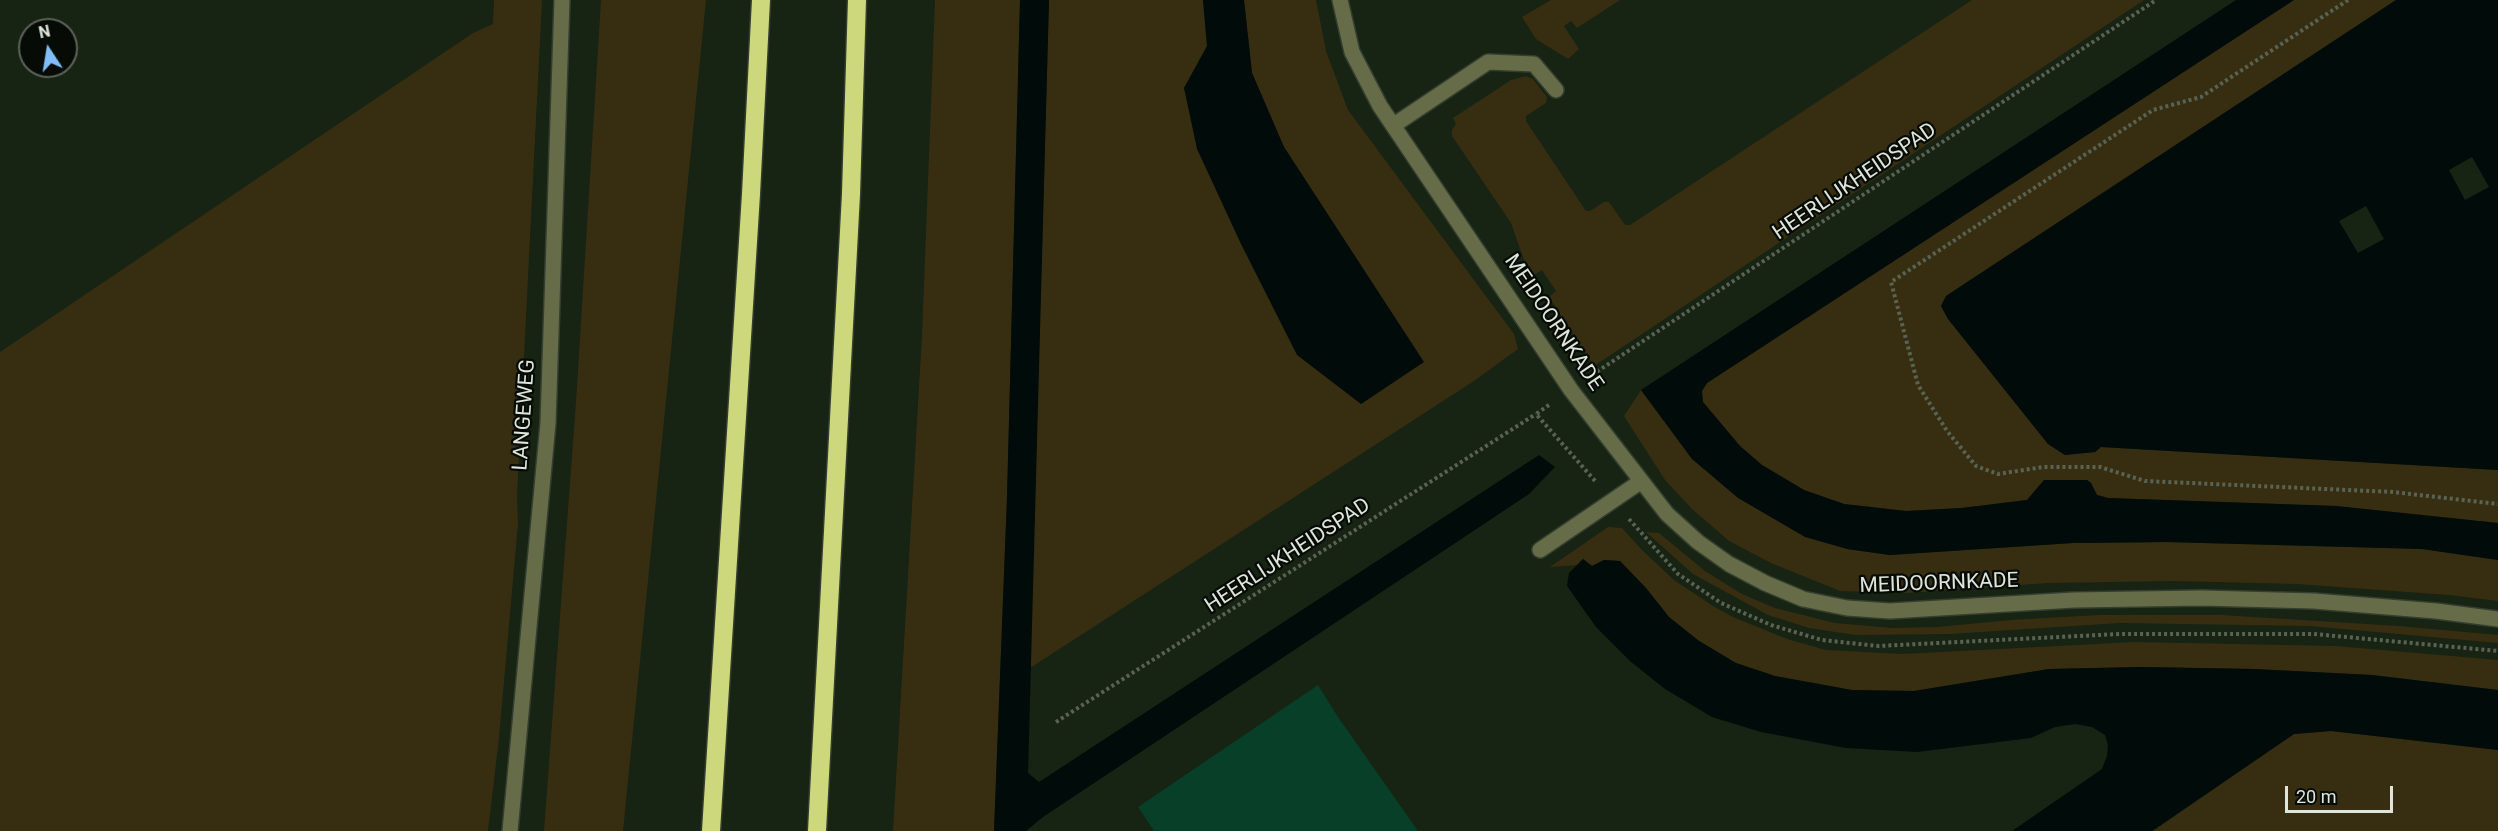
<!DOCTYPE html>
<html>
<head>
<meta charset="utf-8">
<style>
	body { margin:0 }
	#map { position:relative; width:2498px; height:831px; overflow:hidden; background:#172313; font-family:Roboto,sans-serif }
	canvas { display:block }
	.north { position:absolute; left:18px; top:18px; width:60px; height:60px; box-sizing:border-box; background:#060b05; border:2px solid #5c635b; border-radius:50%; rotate:348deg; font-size:16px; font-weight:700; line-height:24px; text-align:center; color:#dee6db }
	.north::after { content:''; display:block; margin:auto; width:21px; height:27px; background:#80bdfa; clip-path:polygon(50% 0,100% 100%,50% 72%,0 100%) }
	.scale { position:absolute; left:2285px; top:786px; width:108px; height:27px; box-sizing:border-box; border:3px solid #dee6db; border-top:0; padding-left:8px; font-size:18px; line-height:21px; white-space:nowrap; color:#dee6db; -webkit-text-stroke:4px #060b05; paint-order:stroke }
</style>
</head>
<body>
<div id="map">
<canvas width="2498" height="831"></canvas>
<div class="north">N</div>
<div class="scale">20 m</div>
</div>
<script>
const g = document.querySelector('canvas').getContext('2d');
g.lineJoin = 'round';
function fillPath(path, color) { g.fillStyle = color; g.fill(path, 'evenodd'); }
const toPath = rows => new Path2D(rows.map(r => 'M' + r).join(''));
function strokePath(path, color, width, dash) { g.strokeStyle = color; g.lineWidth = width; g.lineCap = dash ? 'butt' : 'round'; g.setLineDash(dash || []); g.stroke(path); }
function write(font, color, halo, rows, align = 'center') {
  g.font = font + ' Roboto,sans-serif'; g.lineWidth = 4.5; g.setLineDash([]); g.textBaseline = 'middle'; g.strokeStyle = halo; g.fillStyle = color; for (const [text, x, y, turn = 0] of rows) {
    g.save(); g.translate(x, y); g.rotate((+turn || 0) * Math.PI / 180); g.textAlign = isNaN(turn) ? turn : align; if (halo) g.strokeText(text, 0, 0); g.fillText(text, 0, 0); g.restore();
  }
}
fillPath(toPath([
	[494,0,542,0,517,496,518,523,499,738,488,831,0,831,0,352,473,33,493,24],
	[601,0,706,0,623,831,544,831,576,402],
	[935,0,1020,0,1007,497,994,831,893,831,922,336],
	[1049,0,1203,0,1207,46,1184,88,1361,404,1423,362,1284,147,1252,73,1244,0,1316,0,1326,51,1348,110,1514,334,1518,349,1474,381,1030,668],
	[1551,0,1620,0,1577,28,1571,21,1564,26,1579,49,1568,59,1536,39,1522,17],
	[1972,0,2144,0,1594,366,1549,297,1556,291,1542,270,1534,275,1524,260,1511,223,1452,136,1452,130,1456,124,1453,118,1511,80,1526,76,1533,79,1547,97,1546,103,1526,116,1526,121,1586,211,1590,211,1604,202,1609,202,1625,225,1630,225],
	[2294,0,2396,0,1946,296,1941,306,1948,319,2048,444,2065,455,2095,452,2101,447,2498,470,2498,523,2336,506,2108,498,2097,495,2091,483,2087,480,2044,480,2027,500,1962,508,1906,511,1844,504,1804,490,1762,465,1740,446,1703,402,1702,391,1707,383],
	[1641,390,1692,459,1847,549,1890,555,2073,543,2167,542,2422,549,2498,560,2498,601,2449,595,2297,584,2175,581,2048,583,1908,593,1840,591,1771,563,1729,541,1692,509,1665,480,1624,416],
	[1608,527,1622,528,1642,550,1674,580,1713,606,1733,617,1787,639,1826,650,1903,654,2134,642,2336,646,2498,660,2498,690,2372,675,2254,669,2140,667,2049,669,1914,691,1852,690,1775,676,1736,663,1699,641,1669,617,1646,588,1620,561,1604,560,1592,566,1583,559,1577,565,1550,567],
	[1646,532,1659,533,1705,571,1742,594,1775,608,1835,623,1892,628,1937,627,2011,620,2099,615,2222,615,2399,626,2498,635,2498,643,2310,626,2119,623,1950,634,1855,635,1809,628,1768,615,1693,574],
	[2331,731,2498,750,2498,831,2153,831,2294,734]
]), '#372e11');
fillPath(toPath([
	[1020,0,1049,0,1028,773,1039,782,1539,455,1555,467,1529,494,1043,817,1026,831,994,831,1007,497],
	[1203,0,1244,0,1252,73,1284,147,1424,362,1361,404,1297,355,1241,244,1197,149,1184,88,1207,46],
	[2236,0,2294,0,1707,383,1702,391,1703,402,1740,446,1762,465,1804,490,1844,504,1906,511,1962,508,2027,500,2044,480,2087,480,2091,483,2097,495,2108,498,2336,506,2498,523,2498,560,2422,549,2167,542,2073,543,1890,555,1847,549,1805,537,1738,498,1692,459,1641,390],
	[2396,0,2498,0,2498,470,2101,447,2095,452,2065,455,2048,444,1948,319,1941,306,1946,296],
	[2472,157,2489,187,2465,200,2449,170],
	[2366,206,2384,239,2358,253,2339,221],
	[1583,559,1592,566,1604,560,1620,561,1646,588,1669,617,1699,641,1736,663,1775,676,1852,690,1914,691,2049,669,2140,667,2254,669,2372,675,2498,690,2498,750,2331,731,2294,734,2152,831,2012,831,2102,769,2107,756,2108,745,2105,735,2092,727,2075,724,2055,727,2031,738,1917,752,1846,748,1761,732,1712,717,1665,689,1630,661,1596,627,1567,586,1569,573]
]), '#010c0a');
fillPath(toPath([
	[1318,685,1338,717,1418,831,1154,831,1138,807]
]), '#073f28');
const minor = toPath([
	[1340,0,1352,52,1380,106,1571,390,1667,514,1698,542,1729,564,1765,583,1803,599,1847,608,1890,611,2074,600,2202,598,2314,601,2436,611,2498,619],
	[1394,125,1488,62,1534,64,1556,90],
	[1540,550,1640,482],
	[510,831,548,423,562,0]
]);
const highway = toPath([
	[711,831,751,194,761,0],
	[817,831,851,194,857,0]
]);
strokePath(minor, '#333e2f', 18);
strokePath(highway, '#333e2f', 21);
strokePath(toPath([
	[2348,0,2201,97,2153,110,1891,282,1918,385,1947,431,1976,466,1998,474,2043,467,2100,467,2145,481,2393,492,2498,504],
	[1592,375,2156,0],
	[1549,405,1536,414,1596,482],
	[1629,519,1678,574,1721,603,1771,625,1822,640,1878,646,2119,634,2314,634,2498,651],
	[1056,722,1536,414]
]), '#586354', 4, [3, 3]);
strokePath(minor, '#676c48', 15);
strokePath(highway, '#cdd87c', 18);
write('21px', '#dee6db', '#060b05', [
	["HEERLIJKHEIDSPAD",1855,182,-34],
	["MEIDOORNKADE",1553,323,56],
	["LANGEWEG",525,415,-86],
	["HEERLIJKHEIDSPAD",1288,556,-33],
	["MEIDOORNKADE",1939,584,-2]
]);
</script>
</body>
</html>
